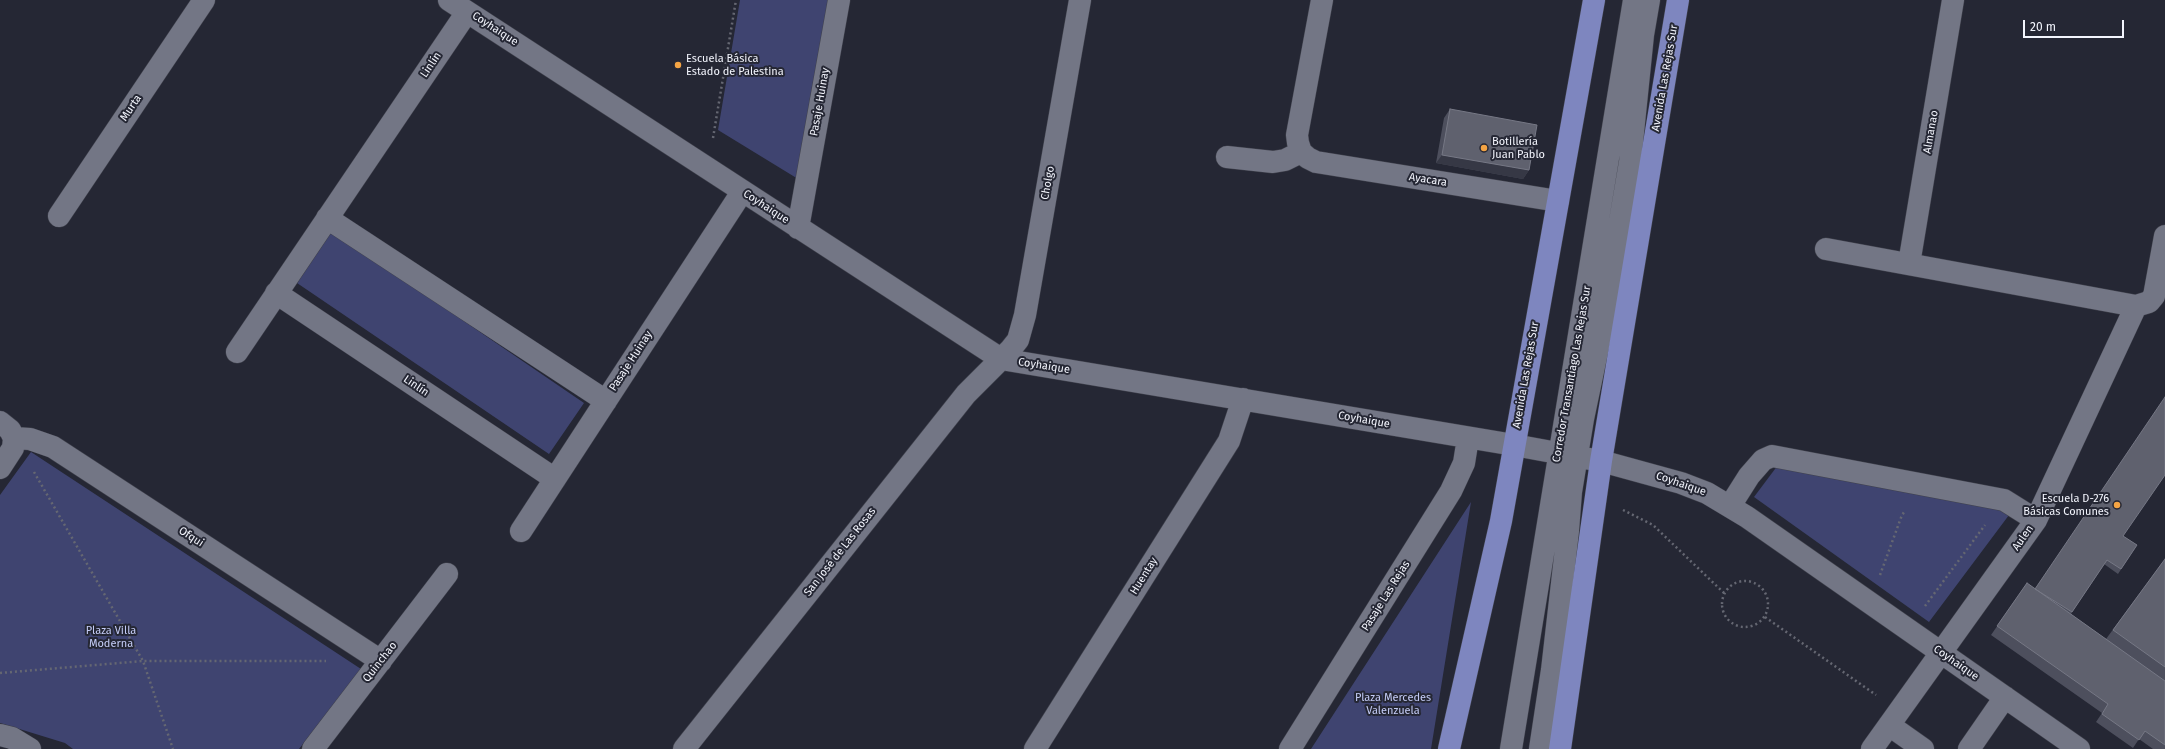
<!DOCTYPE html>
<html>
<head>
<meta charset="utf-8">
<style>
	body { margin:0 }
	#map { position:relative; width:2165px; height:749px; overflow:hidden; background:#252734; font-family:"Fira Sans",sans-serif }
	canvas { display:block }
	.scale { position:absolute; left:2023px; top:20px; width:101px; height:18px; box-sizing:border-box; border:2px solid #f3f5fd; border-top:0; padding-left:5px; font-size:12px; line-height:14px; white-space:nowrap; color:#f3f5fd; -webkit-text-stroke:3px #252734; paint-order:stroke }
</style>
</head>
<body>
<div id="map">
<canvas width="2165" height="749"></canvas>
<div class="scale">20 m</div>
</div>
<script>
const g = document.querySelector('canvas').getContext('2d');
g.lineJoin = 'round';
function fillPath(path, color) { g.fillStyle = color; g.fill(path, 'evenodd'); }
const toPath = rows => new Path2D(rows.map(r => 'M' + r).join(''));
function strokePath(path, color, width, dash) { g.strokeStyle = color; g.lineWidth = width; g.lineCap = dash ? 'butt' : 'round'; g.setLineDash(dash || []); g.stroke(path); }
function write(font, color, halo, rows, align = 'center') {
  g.font = font + ' "Fira Sans",sans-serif'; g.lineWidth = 4; g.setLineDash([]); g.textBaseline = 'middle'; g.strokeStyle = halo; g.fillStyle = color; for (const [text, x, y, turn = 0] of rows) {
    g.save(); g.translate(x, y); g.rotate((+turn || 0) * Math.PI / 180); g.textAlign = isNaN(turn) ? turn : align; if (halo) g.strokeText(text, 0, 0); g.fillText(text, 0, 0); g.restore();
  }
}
fillPath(toPath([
	[740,0,835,0,803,182,718,130],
	[332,231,584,403,549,454,297,283],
	[31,452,361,669,299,749,73,749,65,743,0,723,0,495],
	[1778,465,2012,511,1929,622,1754,497],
	[1471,502,1431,749,1311,749]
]), '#3f4470');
const minor = toPath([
	[449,0,1001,359,1514,445,1601,461,1681,483,1707,493,1747,517,2079,749],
	[1322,0,1297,135,1298,143,1301,152,1308,158,1316,162,1558,201],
	[1227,157,1273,162,1285,160,1301,152],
	[59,216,204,0],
	[327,218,606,401],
	[798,228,839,0],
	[1826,249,2136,306,2149,302,2154,296,2165,236],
	[1909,264,1953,0],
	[276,293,555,479],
	[237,352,467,12],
	[0,422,10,430,14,438,13,448,0,468],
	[14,438,30,439,53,447,381,661],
	[1730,506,1749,476,1763,460,1772,456,2004,500,2036,520],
	[521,531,742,192],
	[1889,725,1923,749],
	[0,735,12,738,30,749],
	[313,749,447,574],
	[684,749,966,394,1010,350,1018,340,1025,315,1080,0],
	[1035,749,1229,441,1243,399],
	[1290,749,1451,491,1464,463,1468,438],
	[1511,749,1634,0],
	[1540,749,1552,670,1568,531,1571,492,1583,419,1601,333,1630,162,1643,35,1649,0],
	[1872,749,2036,520,2136,306],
	[1969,749,2005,697]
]);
const major = toPath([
	[1449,749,1501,521,1594,0],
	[1560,749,1601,461,1678,0]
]);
strokePath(minor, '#40424d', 23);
strokePath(major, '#40424d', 23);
strokePath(toPath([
	[713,138,736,0],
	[34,472,143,661,173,749],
	[1623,510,1653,525,1724,593],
	[1880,575,1902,515,1905,511],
	'1722 604a23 23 0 1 1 46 0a23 23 0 1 1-46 0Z',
	[1925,606,1985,525],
	[1765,617,1876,695],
	[0,673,143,661,326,661]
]), '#656772', 2.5, [2, 3]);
strokePath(minor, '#737685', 22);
strokePath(major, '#7e86bf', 22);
fillPath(toPath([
	[1450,109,1529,170,1523,179,1436,163,1444,118],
	[2123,536,2137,545,2118,574,2104,564,2071,614,2106,639,2165,559,2165,749,2153,749,2139,739,2133,748,2096,722,2102,713,1991,635,2027,583,2035,589]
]), '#4d4f5d');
fillPath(toPath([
	[1442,155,1529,170,1523,179,1436,163]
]), '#363845');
const building = toPath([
	[1450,109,1537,125,1529,170,1442,155,1450,109],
	[2165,397,2165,475,2123,536,2137,545,2121,569,2107,560,2072,612,2035,589,2165,397],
	[2165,559,2165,667,2113,630,2165,559],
	[2027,583,2165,681,2165,745,2145,731,2139,740,2102,714,2108,704,1997,626,2027,583]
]);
fillPath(building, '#5f616e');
strokePath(building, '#767885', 1);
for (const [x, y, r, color] of [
	[678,65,4,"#f4a444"],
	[1484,148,4,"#f4a444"],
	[2117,505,4,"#f4a444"]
]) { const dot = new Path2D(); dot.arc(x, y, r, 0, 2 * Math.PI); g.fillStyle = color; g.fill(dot); strokePath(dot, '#252734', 1.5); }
write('11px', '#f3f5fd', '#252734', [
	["Coyhaique",495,29,33],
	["Linlín",431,65,-56],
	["Avenida Las Rejas Sur",1665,78,-80],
	["Pasaje Huinay",820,102,-80],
	["Murta",131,108,-56],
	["Almanao",1931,132,-80],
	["Ayacara",1428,180,9],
	["Cholgo",1048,183,-80],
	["Coyhaique",766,207,33],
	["Pasaje Huinay",631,361,-57],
	["Coyhaique",1044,366,9],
	["Corredor Transantiago Las Rejas Sur",1572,374,-80],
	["Avenida Las Rejas Sur",1526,375,-80],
	["Linlín",416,386,34],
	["Coyhaique",1364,420,10],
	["Coyhaique",1681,484,19],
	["Ofqui",191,537,33],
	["Aulen",2023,538,-55],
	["San José de Las Rosas",840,552,-52],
	["Huentay",1144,576,-58],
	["Pasaje Las Rejas",1386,596,-58],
	["Quinchao",380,662,-52],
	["Coyhaique",1956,663,35]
]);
write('11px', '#f3f5fd', '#252734', [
	["Escuela Básica",686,59],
	["Estado de Palestina",686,72],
	["Botillería",1492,142],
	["Juan Pablo",1492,155],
	["Escuela D-276",2109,499,"right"],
	["Básicas Comunes",2109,512,"right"]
], 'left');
write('11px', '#c4ccf6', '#252734', [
	["Plaza Villa",111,631],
	["Moderna",111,644],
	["Plaza Mercedes",1393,698],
	["Valenzuela",1393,711]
]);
</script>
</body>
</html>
